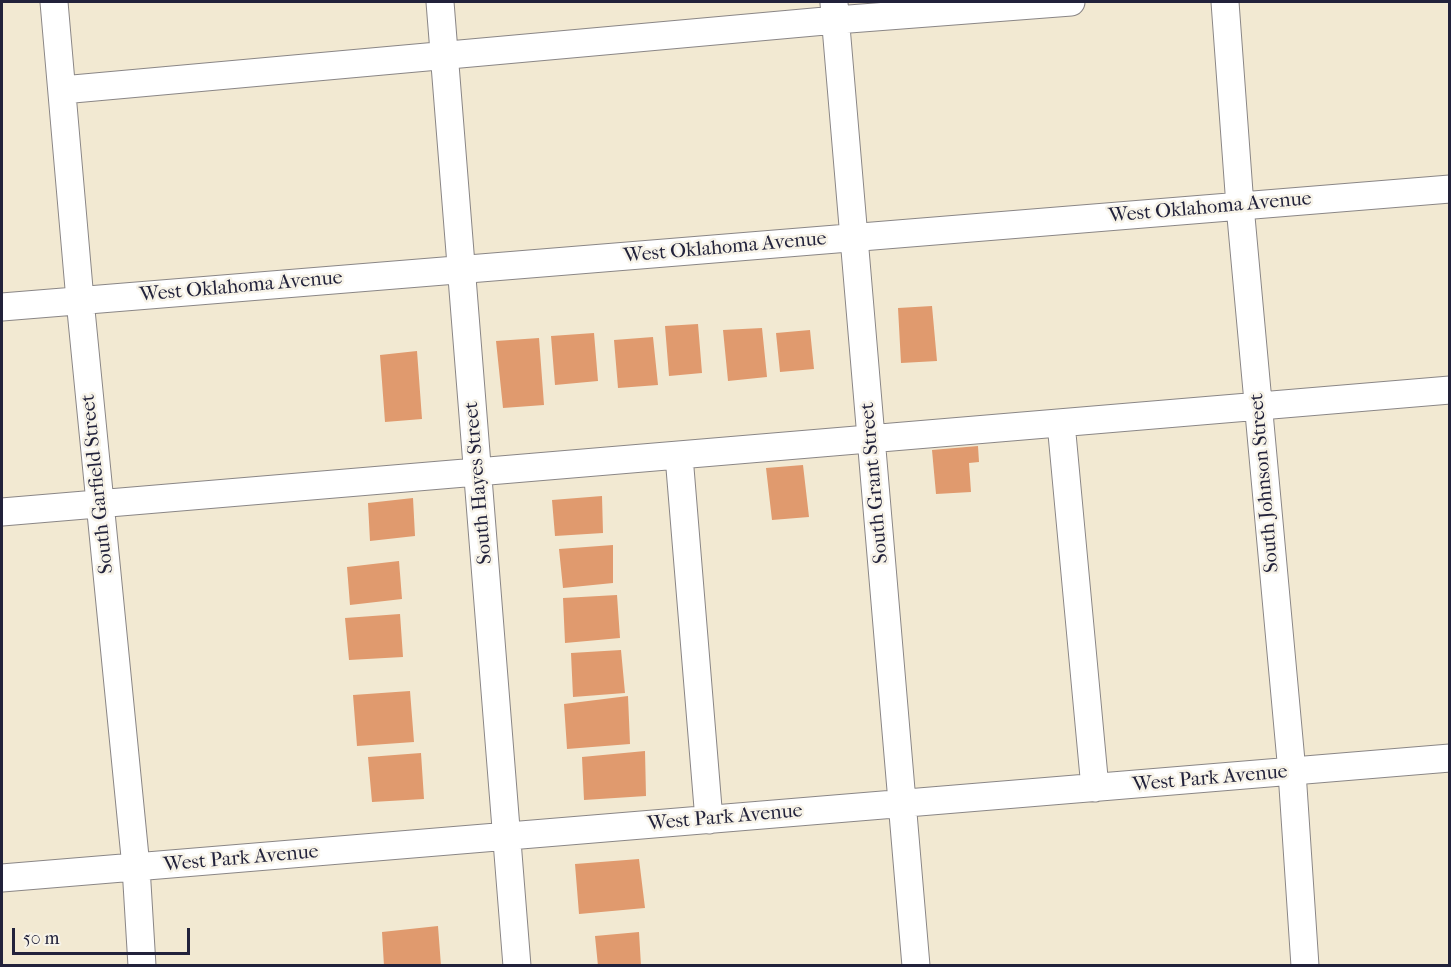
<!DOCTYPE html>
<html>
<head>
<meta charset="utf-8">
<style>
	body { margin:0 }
	#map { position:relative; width:1451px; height:967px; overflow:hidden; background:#f2e9d2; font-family:"IM FELL French Canon",serif }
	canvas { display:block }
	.frame { position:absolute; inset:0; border:3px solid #22223b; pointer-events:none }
	.scale { position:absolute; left:12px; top:928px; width:178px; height:27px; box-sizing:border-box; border:3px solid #22223b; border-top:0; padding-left:8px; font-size:18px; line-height:21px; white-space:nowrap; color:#22223b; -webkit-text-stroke:4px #f7f3e8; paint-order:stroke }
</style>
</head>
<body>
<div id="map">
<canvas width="1451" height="967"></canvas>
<div class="frame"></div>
<div class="scale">50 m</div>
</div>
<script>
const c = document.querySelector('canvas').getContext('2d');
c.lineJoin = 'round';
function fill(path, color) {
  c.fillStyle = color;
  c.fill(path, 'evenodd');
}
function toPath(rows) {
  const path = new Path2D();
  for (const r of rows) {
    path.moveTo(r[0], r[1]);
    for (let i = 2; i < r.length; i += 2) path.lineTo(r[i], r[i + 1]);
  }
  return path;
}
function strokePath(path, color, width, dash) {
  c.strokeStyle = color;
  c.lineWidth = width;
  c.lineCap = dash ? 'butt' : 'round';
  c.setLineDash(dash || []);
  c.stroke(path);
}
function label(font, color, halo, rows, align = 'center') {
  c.font = font + ' "IM FELL French Canon",serif';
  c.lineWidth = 5;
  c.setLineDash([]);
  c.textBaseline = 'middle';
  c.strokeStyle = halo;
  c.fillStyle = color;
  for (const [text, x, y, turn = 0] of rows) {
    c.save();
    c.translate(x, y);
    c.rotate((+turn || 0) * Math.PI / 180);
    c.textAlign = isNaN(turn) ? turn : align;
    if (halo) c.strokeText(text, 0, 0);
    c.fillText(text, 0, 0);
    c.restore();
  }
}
const building = toPath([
	[932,306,937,361,901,363,898,308],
	[698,324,702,373,669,376,665,326],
	[762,328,767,377,728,381,723,330],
	[810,330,814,369,780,372,776,333],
	[594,333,598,381,555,385,551,336],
	[653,337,658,385,618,388,614,340],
	[539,338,544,405,503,408,496,341],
	[417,351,422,419,385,422,380,355],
	[978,446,979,462,969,463,971,492,936,494,932,450],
	[803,465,809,517,772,520,766,468],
	[602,496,603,533,555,536,552,500],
	[413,498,415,536,370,541,368,503],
	[613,545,613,583,563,588,559,549],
	[399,561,402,599,350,605,347,567],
	[617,595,620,638,565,643,563,598],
	[400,614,403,657,349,660,345,618],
	[621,650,625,693,573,697,571,653],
	[410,691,414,742,357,746,353,695],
	[628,696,630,744,567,749,564,704],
	[645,751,646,796,584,800,582,757],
	[421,753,424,799,372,802,368,757],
	[639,859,645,908,579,914,575,864],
	[438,926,441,966,384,966,382,932],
	[639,932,641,966,598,966,595,936]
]);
const minor = toPath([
	[54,2,80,300,136,867,142,966],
	[440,2,517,966],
	[1225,2,1240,206,1292,772,1305,966],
	[834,3,916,966],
	[62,90,836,20,1071,2],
	[2,307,1450,189],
	[1061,423,1095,788],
	[679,456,709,820],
	[2,512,1450,390],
	[2,878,1450,758]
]);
const streetNames = [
	["West Oklahoma Avenue",1210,208,-5],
	["West Oklahoma Avenue",725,248,-5],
	["West Oklahoma Avenue",241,287,-5],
	["South Hayes Street",479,483,-95],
	["South Grant Street",875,483,-95],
	["South Johnson Street",1265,483,-95],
	["South Garfield Street",98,484,-96],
	["West Park Avenue",1210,779,-5],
	["West Park Avenue",725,818,-5],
	["West Park Avenue",241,859,-5]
];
fill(building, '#e09a6e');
strokePath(minor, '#8a8686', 29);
strokePath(minor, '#fff', 27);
label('20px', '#22223b', '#f7f3e8', streetNames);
</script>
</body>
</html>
